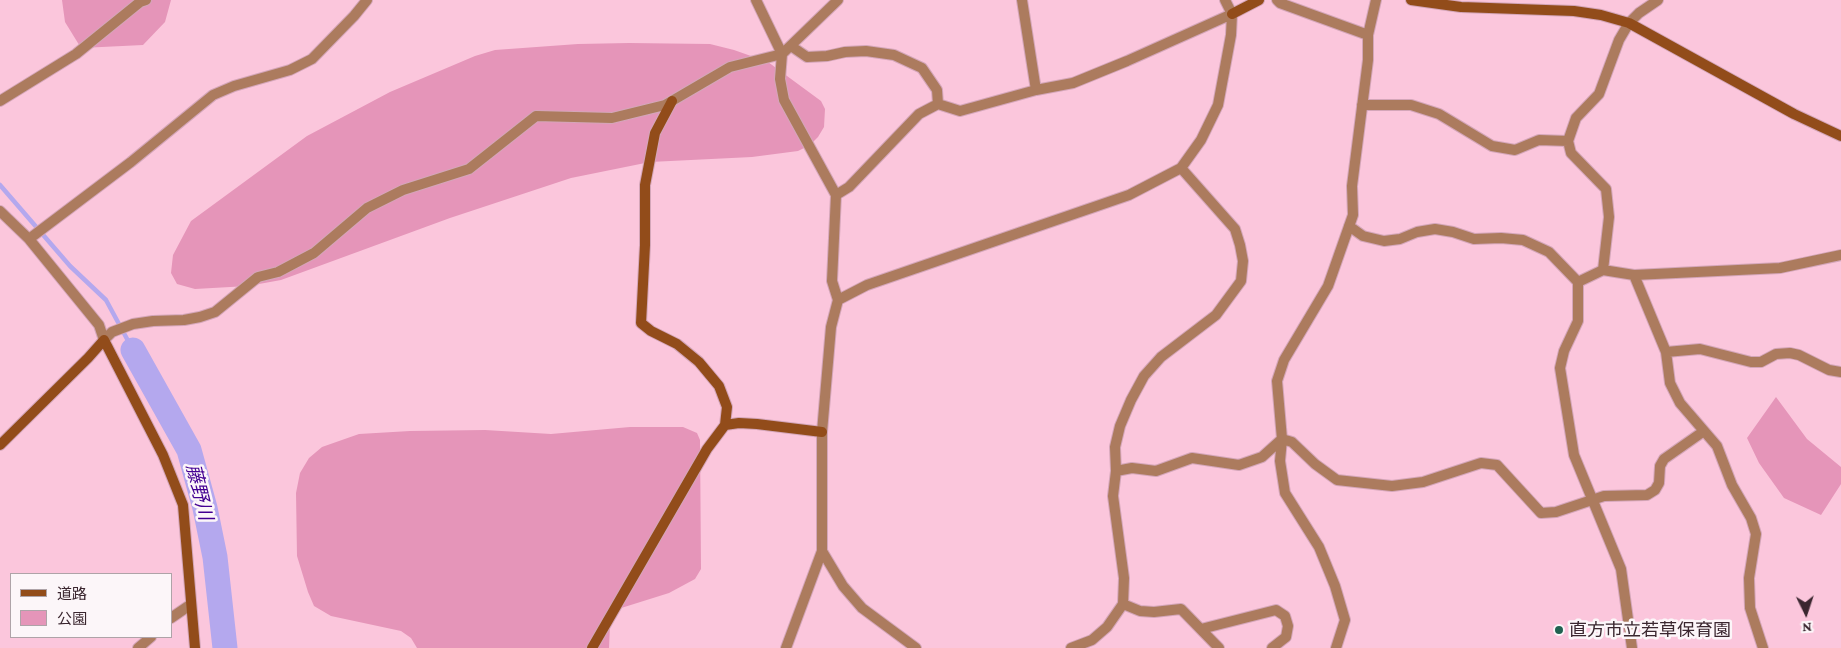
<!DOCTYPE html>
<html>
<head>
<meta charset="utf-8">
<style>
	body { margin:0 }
	#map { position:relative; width:1841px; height:648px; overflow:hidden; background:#fbc6dc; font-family:"Crimson Pro","Noto Sans JP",serif }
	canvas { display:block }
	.legend { position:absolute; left:10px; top:573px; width:162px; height:65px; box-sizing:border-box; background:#fcf6f9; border:1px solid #aea3a8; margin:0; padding:6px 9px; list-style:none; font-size:15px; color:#3a262f }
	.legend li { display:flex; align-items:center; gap:10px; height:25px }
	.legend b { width:25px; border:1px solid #aea3a8 }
	.north { position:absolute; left:1781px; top:588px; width:50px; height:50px; -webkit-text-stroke:4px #fcf6f9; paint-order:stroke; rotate:176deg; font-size:14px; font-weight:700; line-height:20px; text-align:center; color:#3a262f }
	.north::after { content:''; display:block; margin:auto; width:18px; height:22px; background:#3a262f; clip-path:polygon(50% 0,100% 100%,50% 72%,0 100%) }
</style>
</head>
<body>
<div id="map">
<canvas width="1841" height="648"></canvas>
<ul class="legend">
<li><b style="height:6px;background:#924c1a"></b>道路</li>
<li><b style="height:14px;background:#e595b9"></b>公園</li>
</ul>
<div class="north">N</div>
</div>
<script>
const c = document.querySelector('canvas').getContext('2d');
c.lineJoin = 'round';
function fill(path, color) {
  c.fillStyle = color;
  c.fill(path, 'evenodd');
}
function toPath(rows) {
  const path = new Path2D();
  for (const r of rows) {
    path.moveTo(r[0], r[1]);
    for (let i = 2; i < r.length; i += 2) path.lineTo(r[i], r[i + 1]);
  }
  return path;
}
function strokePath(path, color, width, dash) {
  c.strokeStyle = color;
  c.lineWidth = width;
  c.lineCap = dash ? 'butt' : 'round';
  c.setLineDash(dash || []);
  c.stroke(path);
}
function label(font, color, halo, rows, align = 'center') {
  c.font = font + ' "Crimson Pro","Noto Sans JP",serif';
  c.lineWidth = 5;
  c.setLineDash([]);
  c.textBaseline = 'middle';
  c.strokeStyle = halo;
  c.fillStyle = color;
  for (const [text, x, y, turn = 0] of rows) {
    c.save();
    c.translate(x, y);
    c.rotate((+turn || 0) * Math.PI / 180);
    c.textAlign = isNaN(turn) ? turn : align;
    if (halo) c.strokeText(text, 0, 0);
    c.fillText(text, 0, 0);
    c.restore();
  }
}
const green = toPath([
	[62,0,171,0,165,22,143,45,81,48,65,22],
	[629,43,710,44,734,50,768,62,821,101,825,109,824,127,818,137,810,145,798,151,752,157,650,162,571,178,450,218,281,280,248,286,195,289,177,284,171,273,173,255,191,221,307,136,390,92,475,56,495,50,578,44],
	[1776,397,1807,439,1841,467,1841,484,1821,515,1784,498,1759,463,1747,438],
	[630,427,683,427,697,433,700,440,701,569,695,579,669,593,618,609,610,624,609,648,417,648,411,638,401,631,331,616,314,606,308,592,297,556,296,493,300,473,309,458,322,447,359,434,410,431,485,430,551,434]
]);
const stream = toPath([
	[0,185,70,266,106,300,133,350]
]);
const river = toPath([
	[133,350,189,450,205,508,215,557,225,648]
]);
const street = toPath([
	[756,0,782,54,780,79,784,100,836,195,832,281,838,300,831,327,822,432,822,551,786,648],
	[1022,0,1036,90],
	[1277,0,1280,3,1368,35],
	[791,46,807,57,827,56,845,52,866,51,894,55,922,68,937,90,938,104],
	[0,101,76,54,140,2,146,0],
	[1362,105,1411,105,1439,114,1492,146,1515,150,1539,140,1568,141],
	[836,195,849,187,919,114,938,104,960,111,1036,90,1073,83,1127,61,1232,14],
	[0,211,29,239,99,325,104,340,112,332,133,324,153,321,184,320,200,317,215,312,258,277,278,272,314,253,367,208,403,190,469,169,536,116,612,118,665,105,730,67,782,54,838,0],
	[1349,226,1363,236,1384,241,1400,239,1417,232,1435,229,1453,232,1474,239,1501,238,1523,240,1549,252,1578,282],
	[29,239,131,162,213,95,234,86,290,70,312,59,354,16,367,0],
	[1603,270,1609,217,1606,189,1571,153,1568,141,1576,118,1599,94,1619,40,1629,23,1639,13,1658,0],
	[1634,275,1666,352,1670,383,1680,403,1717,446,1732,485,1751,518,1756,534,1749,578,1750,608,1763,648],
	[838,300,867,285,1129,195,1181,168,1201,140,1218,105,1231,35,1232,14,1225,0],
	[1666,352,1700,349,1751,362,1761,362,1776,354,1790,353,1799,355,1829,370,1841,372],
	[1282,439,1292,442,1315,464,1337,480,1392,486,1423,482,1481,463,1497,465,1541,513,1556,512,1604,496,1647,495,1655,490,1659,483,1660,466,1664,459,1704,431],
	[1116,471,1132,468,1156,471,1192,458,1239,465,1262,457,1282,439],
	[822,551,843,586,862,608,916,648],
	[1123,604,1140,611,1154,612,1181,609,1219,648],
	[171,618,190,605],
	[1201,629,1276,610,1285,616,1288,626,1286,637,1272,648],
	[138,648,151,637],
	[1071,648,1092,640,1107,627,1123,604,1124,578,1113,496,1116,471,1115,447,1120,426,1131,400,1144,376,1161,357,1216,315,1241,281,1243,261,1240,245,1235,229,1181,168],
	[1336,648,1345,620,1335,586,1319,547,1285,493,1280,461,1282,439,1277,381,1284,360,1328,286,1353,215,1352,186,1368,60,1368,35,1376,0],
	[1632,648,1621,569,1574,455,1560,368,1564,351,1578,321,1578,282,1603,270,1634,275,1780,268,1841,255]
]);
const secondary = toPath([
	[1411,0,1461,7,1574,11,1601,15,1629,23,1794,114,1841,136],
	[1232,14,1259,0],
	[672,101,655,133,645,185,645,245,641,323,651,331,677,344,699,362,719,386,727,407,725,425],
	[0,445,88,358,104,340,163,455,183,505,195,648],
	[592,648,707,449,725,425,739,423,757,424,822,432]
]);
const markers = [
	[1559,630,5,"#216251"]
];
const poiNames = [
	["直方市立若草保育園",1569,630]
];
const waterNames = [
	["藤野川",199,492,76]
];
fill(green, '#e595b9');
strokePath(stream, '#b4a8ee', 4.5);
strokePath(river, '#b4a8ee', 25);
strokePath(street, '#d4a6b9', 12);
strokePath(secondary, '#d4a6b9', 12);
strokePath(street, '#ac7b5e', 10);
strokePath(secondary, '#924c1a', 10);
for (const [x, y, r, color] of markers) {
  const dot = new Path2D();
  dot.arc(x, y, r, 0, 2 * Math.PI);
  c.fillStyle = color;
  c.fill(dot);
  strokePath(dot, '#fcf6f9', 2);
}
label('18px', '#3a262f', '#fcf6f9', poiNames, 'left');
label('italic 19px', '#430092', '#fcf6f9', waterNames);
</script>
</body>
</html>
